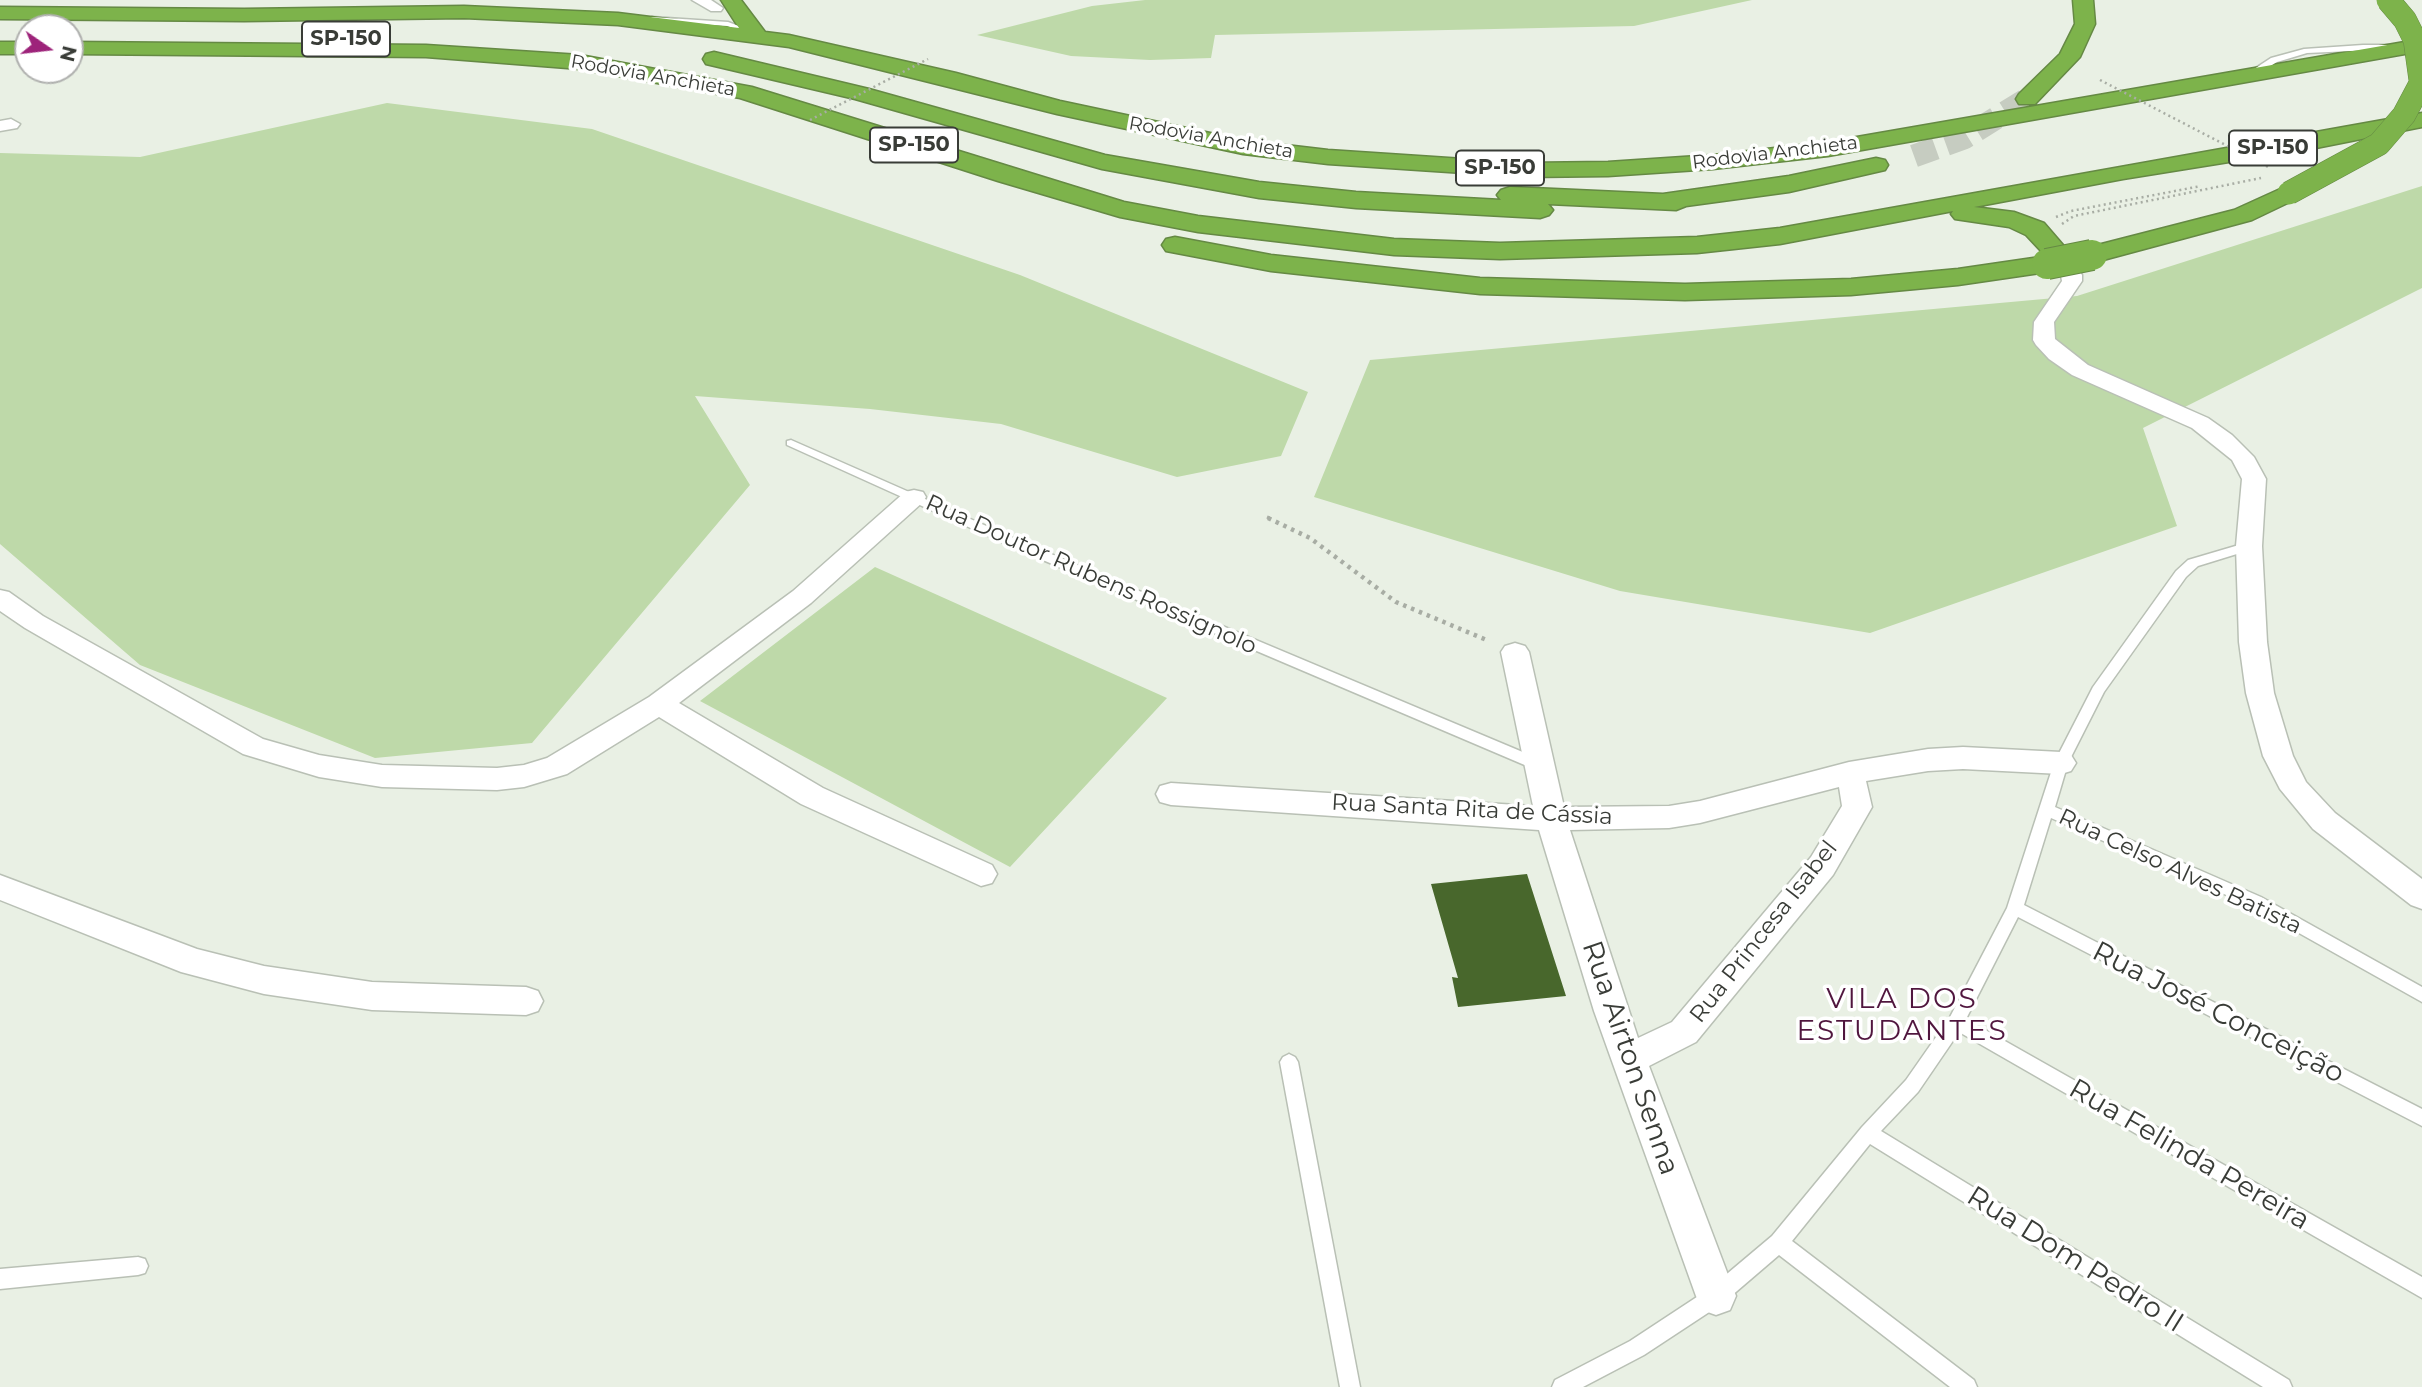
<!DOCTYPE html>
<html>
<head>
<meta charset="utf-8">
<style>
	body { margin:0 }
	#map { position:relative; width:2422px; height:1387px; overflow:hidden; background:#e9f0e4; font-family:Montserrat,sans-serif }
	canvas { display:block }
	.north { position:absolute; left:14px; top:14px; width:70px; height:70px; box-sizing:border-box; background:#fff; border:2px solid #b0b1af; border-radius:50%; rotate:104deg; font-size:19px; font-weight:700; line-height:28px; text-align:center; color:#393c37 }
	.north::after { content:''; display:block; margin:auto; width:24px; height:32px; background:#9d237a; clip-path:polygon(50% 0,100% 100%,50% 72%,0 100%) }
</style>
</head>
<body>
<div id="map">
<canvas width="2422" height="1387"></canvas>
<div class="north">N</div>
</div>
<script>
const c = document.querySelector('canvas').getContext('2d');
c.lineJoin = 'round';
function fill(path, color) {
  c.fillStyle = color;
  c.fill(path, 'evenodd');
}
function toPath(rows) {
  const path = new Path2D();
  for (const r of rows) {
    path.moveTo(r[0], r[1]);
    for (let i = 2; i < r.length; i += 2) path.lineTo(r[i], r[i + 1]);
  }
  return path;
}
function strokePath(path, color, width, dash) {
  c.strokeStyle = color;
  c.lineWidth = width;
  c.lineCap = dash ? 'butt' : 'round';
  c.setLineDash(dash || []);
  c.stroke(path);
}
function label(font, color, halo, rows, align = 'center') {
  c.font = font + ' Montserrat,sans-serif';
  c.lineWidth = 7;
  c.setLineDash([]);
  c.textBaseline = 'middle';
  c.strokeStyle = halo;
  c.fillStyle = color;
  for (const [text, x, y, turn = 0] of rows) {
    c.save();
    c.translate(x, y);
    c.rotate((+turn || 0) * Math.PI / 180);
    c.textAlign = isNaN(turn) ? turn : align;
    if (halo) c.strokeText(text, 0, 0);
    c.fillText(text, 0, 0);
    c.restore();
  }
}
const green = toPath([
	[1145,0,1752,0,1634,26,1215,35,1211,58,1150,60,1071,56,977,35,1092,6],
	[387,103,592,129,1020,275,1308,392,1281,456,1177,477,1001,424,870,409,695,396,750,485,532,743,375,758,140,665,0,544,0,153,140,157],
	[2422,186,2422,288,2143,428,2177,526,1870,633,1620,591,1314,497,1370,360,2077,296],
	[875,567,1167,698,1010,867,700,701]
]);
const building = toPath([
	[1527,874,1566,996,1458,1007,1452,977,1458,978,1431,884]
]);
const motorwayTunnel = toPath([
	[1914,156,1964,138,2027,99]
]);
const pathFar2 = toPath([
	[2056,217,2071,211,2201,186],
	[2062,224,2074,216,2261,178]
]);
const pathFar1 = toPath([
	[1267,517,1272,519]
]);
const path = toPath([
	[1268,518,1310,538,1396,602,1489,641]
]);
const service = toPath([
	[652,17,728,22,760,34,756,36,727,26,649,21,648,19,652,17],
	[2363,45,2394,45,2398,47,2394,49,2307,53,2277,62,2252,77,2245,75,2271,58,2304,49,2363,45],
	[791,440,1025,543,1544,761,1546,765,1544,769,1534,769,1017,549,787,445,787,441,791,440],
	[2249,542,2255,546,2253,549,2198,566,2186,577,2104,692,2068,763,2055,807,2261,897,2422,987,2422,1002,2249,905,2051,818,2024,905,2422,1109,2422,1126,2018,917,1966,1019,2422,1277,2422,1298,1959,1032,1918,1092,1881,1131,2289,1380,2292,1387,2263,1387,1870,1144,1792,1241,1974,1380,1977,1387,1950,1387,1779,1255,1723,1303,1644,1355,1583,1387,1552,1387,1555,1380,1630,1341,1709,1289,1772,1236,1862,1127,1906,1080,1950,1017,2007,908,2054,763,2093,687,2176,571,2188,560,2249,542],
	[1289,1054,1295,1057,1298,1062,1360,1387,1340,1387,1280,1062,1283,1057,1289,1054],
	[138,1257,145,1259,148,1266,145,1273,138,1275,0,1289,0,1269,138,1257]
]);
const minor = toPath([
	[692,0,711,0,723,8,721,11,711,11,692,0],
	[11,119,20,124,17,128,0,131,0,121,11,119],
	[2050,239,2057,241,2082,275,2082,281,2054,322,2055,339,2088,365,2208,418,2232,435,2254,457,2266,479,2262,546,2267,642,2274,693,2293,756,2306,782,2335,813,2422,879,2422,909,2411,905,2313,829,2280,789,2263,756,2246,693,2239,642,2236,546,2242,479,2232,460,2192,428,2072,375,2049,359,2036,345,2033,340,2034,322,2062,281,2060,270,2040,245,2050,239],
	[914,490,923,492,926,497,923,502,811,603,679,703,823,788,992,865,997,874,992,883,981,886,801,804,659,717,567,774,524,787,497,790,382,787,319,777,243,754,25,628,0,611,0,590,9,592,43,616,263,739,319,755,382,765,497,768,524,765,547,758,649,697,793,591,905,492,914,490],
	[1515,643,1525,646,1529,652,1564,807,1669,806,1700,801,1849,762,1928,749,1963,747,2061,752,2071,755,2076,763,2071,771,2061,774,1963,769,1928,771,1866,781,1872,807,1833,875,1696,1042,1649,1066,1736,1296,1730,1310,1716,1315,1702,1310,1696,1296,1594,1011,1539,830,1171,805,1160,802,1156,794,1160,786,1171,783,1533,806,1501,652,1505,646,1515,643],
	[1839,787,1842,806,1811,857,1672,1022,1638,1038,1570,830,1669,828,1700,823,1839,787],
	[0,875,197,949,264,966,372,982,526,987,538,991,543,1001,538,1011,526,1015,372,1010,264,994,181,972,0,900,0,875]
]);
const motorway = toPath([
	[721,0,741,0,765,32,789,35,956,73,1060,101,1243,140,1328,150,1524,163,1608,162,1713,155,1828,142,2422,39,2422,51,1828,156,1713,169,1608,176,1524,177,1328,164,1243,154,1057,114,789,47,618,25,464,18,244,21,0,19,0,7,244,9,464,6,618,13,739,28,721,0],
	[2073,0,2093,0,2095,24,2080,57,2035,104,2019,104,2016,99,2019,94,2060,54,2075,24,2073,0],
	[0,42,28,42,28,54,0,54,0,42],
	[70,42,426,45,580,55,752,87,1124,202,1198,216,1394,239,1500,243,1697,237,1780,228,2422,113,2422,127,2316,148,2123,179,1974,207,2014,212,2044,223,2063,245,2059,251,2050,253,2041,251,2026,235,2009,227,1955,219,1951,214,1953,211,1780,244,1697,253,1500,259,1394,255,1198,232,1120,217,998,181,740,98,580,69,426,57,70,54,70,42],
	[714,52,869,89,1105,155,1259,182,1356,192,1501,200,1497,195,1501,190,1510,187,1663,194,1789,176,1876,158,1885,160,1888,165,1885,170,1789,192,1686,206,1676,210,1548,204,1553,210,1549,215,1540,218,1356,208,1259,198,1102,169,855,99,706,64,703,59,706,54,714,52],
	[2289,185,2298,188,2302,193,2298,198,2252,220,2092,263,2082,261,2079,255,2082,249,2234,210,2289,185],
	[1175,237,1271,255,1480,278,1685,284,1851,279,1958,269,2047,256,2057,258,2061,264,2057,270,2047,272,1958,285,1851,295,1685,300,1480,294,1271,271,1166,251,1162,245,1166,239,1175,237]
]);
const pathBridge = toPath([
	[2100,80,2270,168],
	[810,120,928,59]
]);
const motorwayBridgeFar1 = toPath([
	[2289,193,2379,144,2404,115,2421,83,2415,40,2405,20,2388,0]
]);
const motorwayBridge = toPath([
	[2047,264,2092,255]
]);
const farStreetnames = [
	["Rodovia Anchieta",653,76,10],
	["Rodovia Anchieta",1211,138,10],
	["Rodovia Anchieta",1775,153,-7]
];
const shields = [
	[346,39,88],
	[914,145,88],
	[2273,148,88],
	[1500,168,88]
];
const shieldNames = [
	["SP-150",346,39],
	["SP-150",914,145],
	["SP-150",2273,148],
	["SP-150",1500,168]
];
const streetNames = [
	["Rua Doutor Rubens Rossignolo",1091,575,24],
	["Rua Santa Rita de Cássia",1472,810,3],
	["Rua Celso Alves Batista",2180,872,25],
	["Rua Princesa Isabel",1764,932,-52]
];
const nearNeighbourhoodnames = [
	["VILA DOS",1902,1000],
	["ESTUDANTES",1902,1032]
];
const nearStreetnames = [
	["Rua José Conceição",2218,1013,27],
	["Rua Airton Senna",1630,1058,71],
	["Rua Felinda Pereira",2189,1155,30],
	["Rua Dom Pedro II",2075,1260,32]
];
fill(green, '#bed9a9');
fill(building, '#48672c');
strokePath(motorwayTunnel, '#c6ccc1', 23, [23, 11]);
strokePath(service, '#b9c0b5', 3);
strokePath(minor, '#b9c0b5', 3);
strokePath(motorway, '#658944', 3);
strokePath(pathFar2, '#a8ada4', 2.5, [2, 3.5]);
strokePath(pathFar1, '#a8ada4', 3.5, [2.5, 4.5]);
strokePath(path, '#a8ada4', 4.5, [3.5, 5]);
fill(service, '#fff');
fill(minor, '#fff');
fill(motorway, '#7db34b');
strokePath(motorwayBridgeFar1, '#658944', 24, []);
strokePath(motorwayBridge, '#658944', 32, []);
strokePath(pathBridge, '#a8ada4', 2.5, [2, 3.5]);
strokePath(motorwayBridgeFar1, '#7db34b', 23);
strokePath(motorwayBridge, '#7db34b', 30);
label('19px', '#393c37', '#fff', farStreetnames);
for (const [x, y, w] of shields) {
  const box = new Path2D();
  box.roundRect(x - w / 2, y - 17.5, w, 35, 5);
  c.fillStyle = '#fff';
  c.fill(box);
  strokePath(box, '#393c37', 2);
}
label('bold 21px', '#393c37', null, shieldNames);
label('23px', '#393c37', '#fff', streetNames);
c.letterSpacing = '2px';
label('28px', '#50163e', '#fff', nearNeighbourhoodnames);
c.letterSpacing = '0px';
label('28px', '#393c37', '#fff', nearStreetnames);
</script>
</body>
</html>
